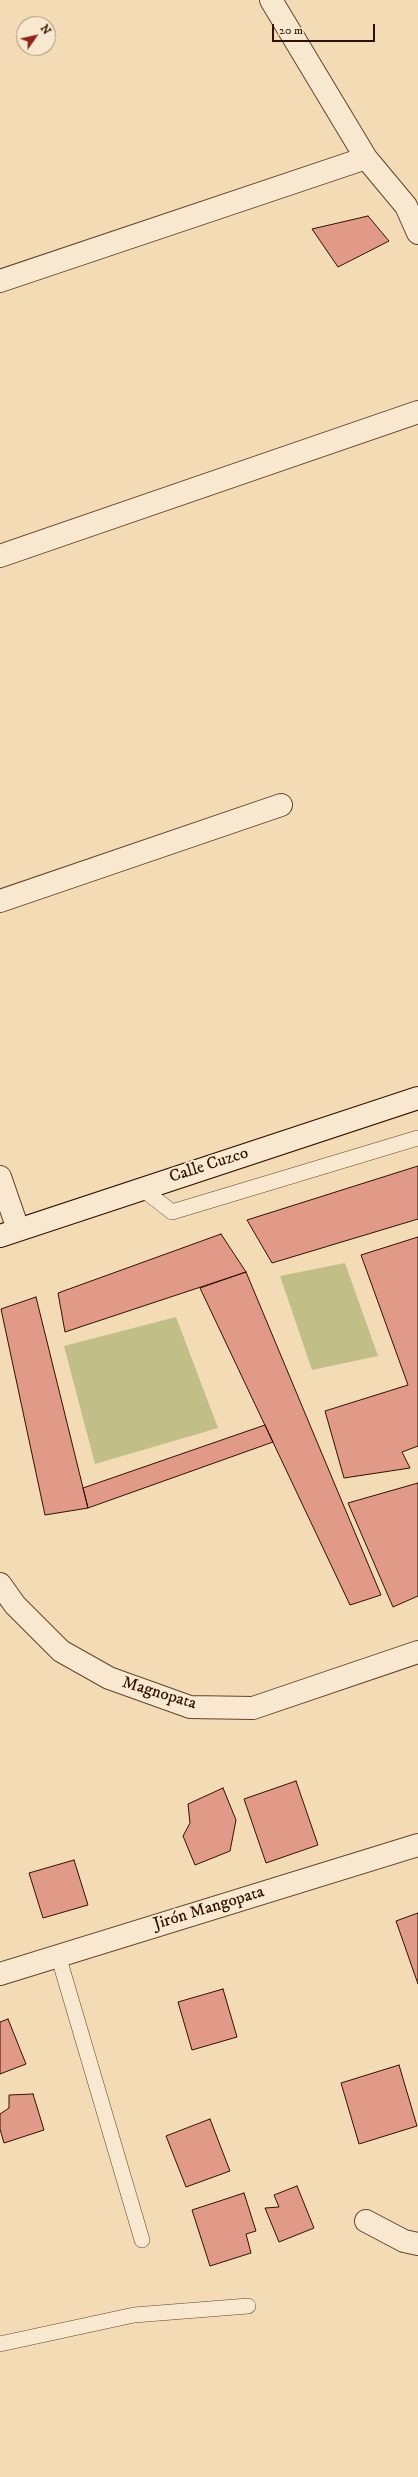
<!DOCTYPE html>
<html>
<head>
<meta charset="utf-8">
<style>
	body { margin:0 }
	#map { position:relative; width:418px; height:2477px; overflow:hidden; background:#f3dbb5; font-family:"IM FELL DW Pica",serif }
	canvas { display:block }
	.north { position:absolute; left:16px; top:16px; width:40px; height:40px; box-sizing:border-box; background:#f7e8cf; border:1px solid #a8927d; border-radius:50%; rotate:56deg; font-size:11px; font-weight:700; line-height:16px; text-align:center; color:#311101 }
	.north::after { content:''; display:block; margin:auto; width:14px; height:18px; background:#8f2418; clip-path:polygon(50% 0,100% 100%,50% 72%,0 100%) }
	.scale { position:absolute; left:272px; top:24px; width:103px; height:18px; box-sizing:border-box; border:2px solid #311101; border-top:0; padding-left:5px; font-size:12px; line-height:14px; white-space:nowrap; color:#311101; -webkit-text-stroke:3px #f7e8cf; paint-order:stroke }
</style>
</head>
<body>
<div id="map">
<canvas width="418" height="2477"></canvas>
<div class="north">N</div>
<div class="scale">20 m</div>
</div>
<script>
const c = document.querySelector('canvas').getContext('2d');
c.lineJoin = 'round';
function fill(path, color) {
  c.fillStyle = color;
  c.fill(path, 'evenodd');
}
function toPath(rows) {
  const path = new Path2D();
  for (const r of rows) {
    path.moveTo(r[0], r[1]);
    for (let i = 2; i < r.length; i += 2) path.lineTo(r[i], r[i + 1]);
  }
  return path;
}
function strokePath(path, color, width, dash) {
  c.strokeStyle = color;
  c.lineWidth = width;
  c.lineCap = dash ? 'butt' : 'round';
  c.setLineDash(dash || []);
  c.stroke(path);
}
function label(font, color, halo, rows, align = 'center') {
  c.font = font + ' "IM FELL DW Pica",serif';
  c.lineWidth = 4;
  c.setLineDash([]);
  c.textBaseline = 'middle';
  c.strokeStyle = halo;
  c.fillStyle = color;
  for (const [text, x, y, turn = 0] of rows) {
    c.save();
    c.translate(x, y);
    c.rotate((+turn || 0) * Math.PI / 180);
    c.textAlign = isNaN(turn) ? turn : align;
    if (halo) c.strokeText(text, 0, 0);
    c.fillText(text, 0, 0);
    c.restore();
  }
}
const green = toPath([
	[345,1263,378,1356,312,1370,280,1276],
	[176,1317,218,1428,95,1464,64,1346]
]);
const building = toPath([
	[368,216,389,241,338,267,312,229,368,216],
	[418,1166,418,1219,272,1263,247,1220,418,1166],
	[221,1234,246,1272,65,1332,58,1293,221,1234],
	[418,1237,418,1446,402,1452,410,1468,344,1478,325,1411,408,1385,361,1255,418,1237],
	[246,1272,381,1595,350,1605,200,1288,246,1272],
	[36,1297,88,1508,45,1515,1,1309,36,1297],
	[265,1425,273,1442,88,1508,83,1488,265,1425],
	[418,1483,418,1596,393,1607,348,1503,418,1483],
	[296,1781,318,1845,266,1863,244,1799,296,1781],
	[223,1788,236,1820,230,1851,195,1865,183,1836,190,1823,188,1804,223,1788],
	[74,1860,88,1905,43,1918,29,1873,74,1860],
	[418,1913,418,1984,396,1921,418,1913],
	[223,1989,237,2037,192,2050,178,2002,223,1989],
	[8,2019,26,2064,0,2074,0,2022,8,2019],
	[399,2065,417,2126,359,2144,341,2083,399,2065],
	[33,2094,44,2130,4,2143,0,2129,0,2114,9,2108,9,2095,33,2094],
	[210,2119,230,2171,186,2187,166,2136,210,2119],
	[297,2186,314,2228,279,2242,265,2208,279,2207,274,2195,297,2186],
	[244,2193,256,2231,246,2234,251,2253,210,2266,192,2210,244,2193]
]);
const lane = toPath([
	[141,1188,172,1212,418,1138],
	[58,1955,142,2240],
	[0,2344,134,2315,248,2306]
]);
const street = toPath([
	[271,0,366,158,406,206,418,233],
	[0,281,366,158],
	[0,556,418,412],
	[0,901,281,805],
	[0,1177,18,1229],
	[0,1584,15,1605,61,1651,109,1678,190,1707,253,1708,418,1652],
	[0,1974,418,1845],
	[366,2221,404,2241,418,2244]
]);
const secondary = toPath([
	[0,1236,418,1098]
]);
const streetNames = [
	["Calle Cuzco",209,1166,-18],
	["Magnopata",159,1694,17],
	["Jirón Mangopata",209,1909,-17]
];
fill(green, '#c2be88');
fill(building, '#e09a87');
strokePath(building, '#311101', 1);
strokePath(lane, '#62442e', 16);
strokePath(street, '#62442e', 24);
strokePath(secondary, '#311101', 24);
strokePath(lane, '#f7e8cf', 15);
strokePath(street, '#f7e8cf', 22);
strokePath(secondary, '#f7e8cf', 22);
label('17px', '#311101', '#f7e8cf', streetNames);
</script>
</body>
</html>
